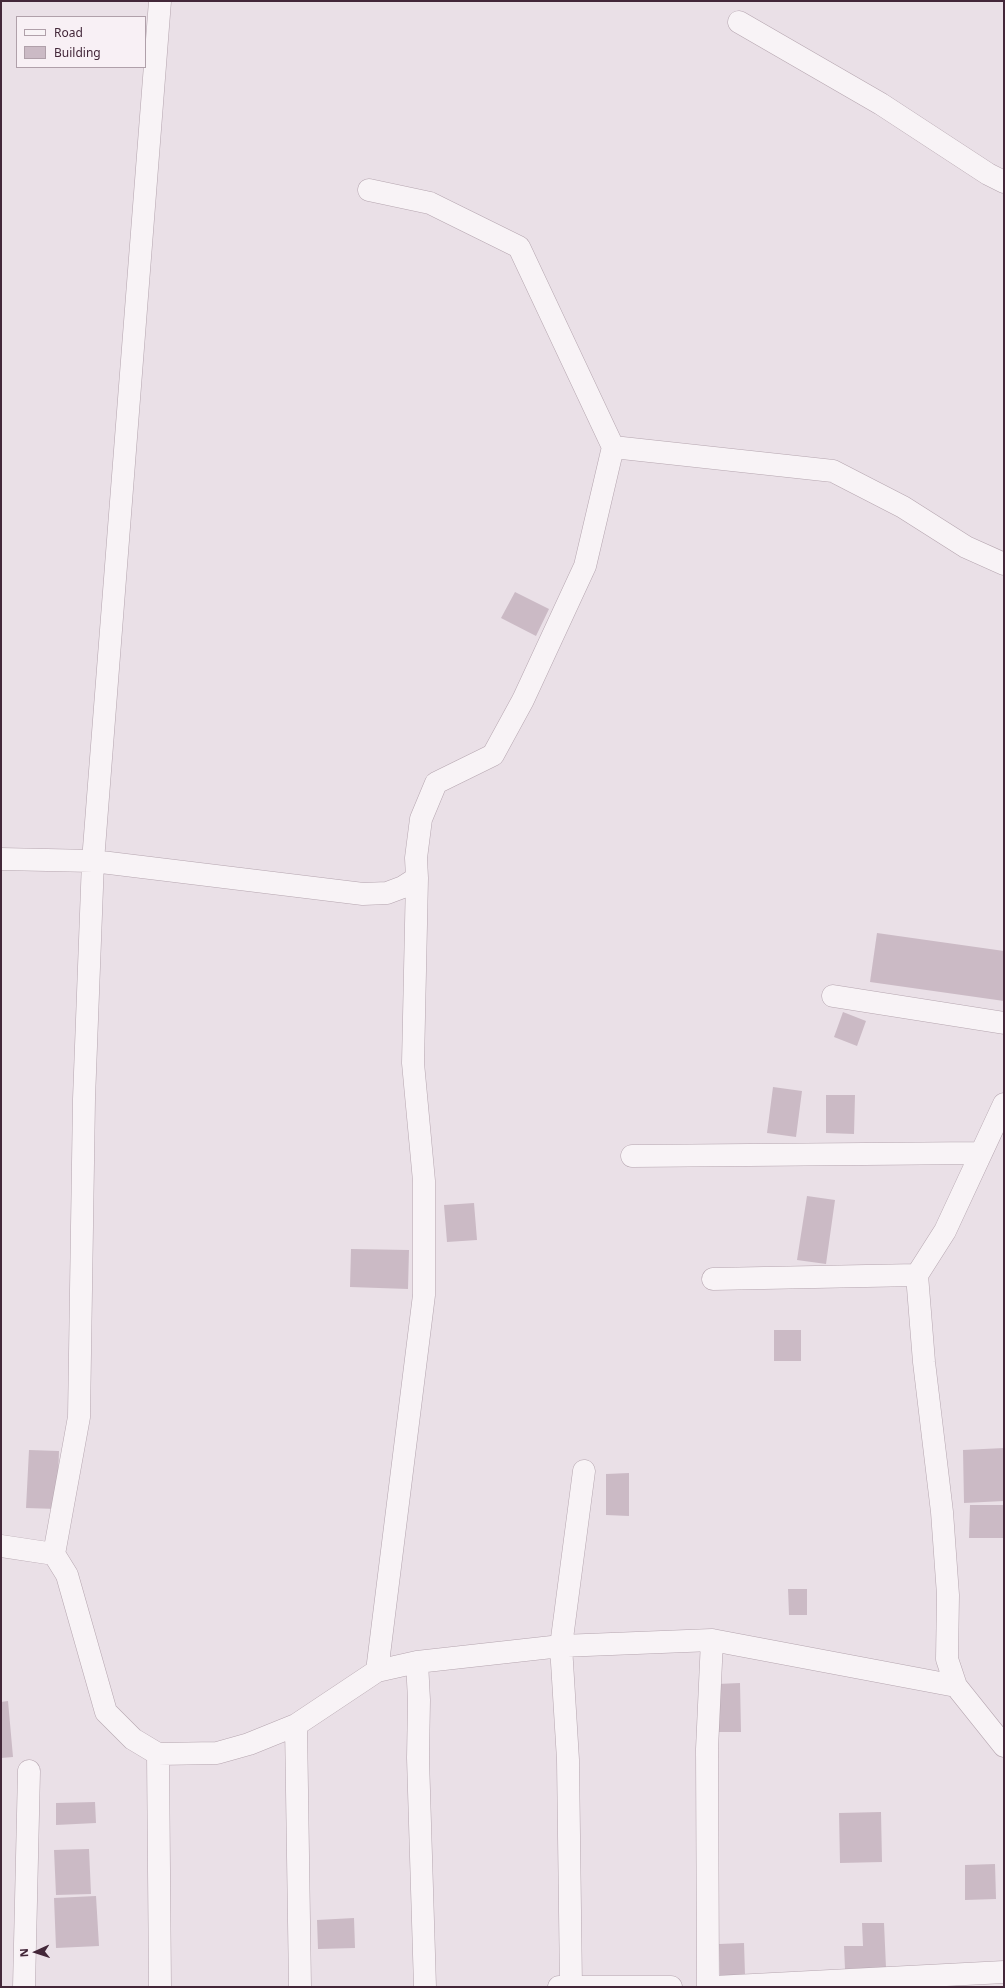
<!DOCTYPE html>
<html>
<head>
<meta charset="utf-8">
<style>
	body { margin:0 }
	#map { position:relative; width:1005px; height:1988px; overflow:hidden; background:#eae0e7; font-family:"Noto Sans",sans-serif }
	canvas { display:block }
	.frame { position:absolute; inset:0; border:2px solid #432739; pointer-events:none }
	.legend { position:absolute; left:16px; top:16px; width:130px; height:52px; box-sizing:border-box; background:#f8f0f5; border:1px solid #b0a0aa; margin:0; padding:5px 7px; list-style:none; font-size:12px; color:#432739 }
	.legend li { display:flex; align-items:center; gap:8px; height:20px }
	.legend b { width:20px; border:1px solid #b0a0aa }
	.north { position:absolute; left:16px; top:1932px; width:40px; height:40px; -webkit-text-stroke:3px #f8f0f5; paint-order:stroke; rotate:267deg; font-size:11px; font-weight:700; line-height:16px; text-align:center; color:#432739 }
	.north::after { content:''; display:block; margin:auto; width:14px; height:18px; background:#432739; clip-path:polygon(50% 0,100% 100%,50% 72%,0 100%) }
</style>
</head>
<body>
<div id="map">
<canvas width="1005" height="1988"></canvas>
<div class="frame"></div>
<ul class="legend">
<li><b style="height:5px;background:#f8f3f6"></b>Road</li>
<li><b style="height:11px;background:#cbbac5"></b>Building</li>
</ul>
<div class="north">N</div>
</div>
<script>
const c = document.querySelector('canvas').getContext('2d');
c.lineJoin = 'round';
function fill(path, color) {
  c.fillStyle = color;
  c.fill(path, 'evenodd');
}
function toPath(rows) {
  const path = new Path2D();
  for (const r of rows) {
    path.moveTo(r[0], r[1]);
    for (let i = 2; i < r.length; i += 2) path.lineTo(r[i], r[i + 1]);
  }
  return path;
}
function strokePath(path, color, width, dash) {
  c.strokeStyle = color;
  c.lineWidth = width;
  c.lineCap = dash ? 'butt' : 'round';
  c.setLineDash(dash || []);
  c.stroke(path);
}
const building = toPath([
	[515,592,549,609,536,636,501,618],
	[877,933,1004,951,1004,1001,870,982],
	[843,1012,866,1021,857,1046,834,1037],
	[773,1087,802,1091,796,1137,767,1133],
	[826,1095,855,1095,854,1134,826,1133],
	[807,1196,835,1200,826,1264,797,1260],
	[474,1203,477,1240,447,1242,444,1205],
	[351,1249,409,1250,408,1289,350,1287],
	[774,1330,801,1330,801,1361,774,1361],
	[1004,1448,1004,1501,964,1503,963,1450],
	[29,1450,59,1451,57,1509,26,1508],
	[629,1473,629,1516,606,1515,606,1474],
	[970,1505,1004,1505,1004,1538,969,1538],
	[788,1589,807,1589,807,1615,789,1615],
	[740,1683,741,1732,718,1732,717,1684],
	[8,1701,13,1757,1,1758,1,1702],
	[95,1802,96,1823,56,1825,56,1803],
	[881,1812,882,1862,840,1863,839,1813],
	[89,1849,91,1894,56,1895,54,1850],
	[995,1864,996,1899,965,1900,965,1865],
	[96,1896,99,1946,56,1948,54,1898],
	[354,1918,355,1948,318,1949,317,1920],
	[862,1923,884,1923,886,1968,845,1969,844,1946,863,1946],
	[744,1943,745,1975,720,1976,719,1944]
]);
const street = toPath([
	[739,22,881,104,988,174,1004,182],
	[369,190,430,203,519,247,613,447],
	[1,859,93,861,363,894,387,893,403,887,417,878,416,858,421,819,436,783,493,755,523,700,585,566,613,447,833,471,903,507,966,547,1004,564],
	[833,996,1004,1023],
	[1004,1104,945,1231,917,1275,924,1362,942,1512,948,1595,947,1659,956,1686,1004,1746],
	[632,1156,980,1153],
	[713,1279,917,1275],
	[1,1546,54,1554,67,1575,106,1712,133,1739,158,1754,217,1753,249,1744,296,1725,377,1671,417,1662,561,1646,712,1640,956,1686],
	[54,1554,79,1417,84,1099,93,861,160,1],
	[417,1662,419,1700,418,1758,425,1987],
	[377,1671,424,1295,424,1181,413,1063,417,878],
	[296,1725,300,1987],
	[158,1754,160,1987],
	[571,1986,568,1760,561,1646,584,1471],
	[24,1987,29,1771],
	[559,1987,671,1987],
	[708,1987,707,1749,712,1640],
	[715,1987,1004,1972]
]);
fill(building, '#cbbac5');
strokePath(street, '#b5a5af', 23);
strokePath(street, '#f8f3f6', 22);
</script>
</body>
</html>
